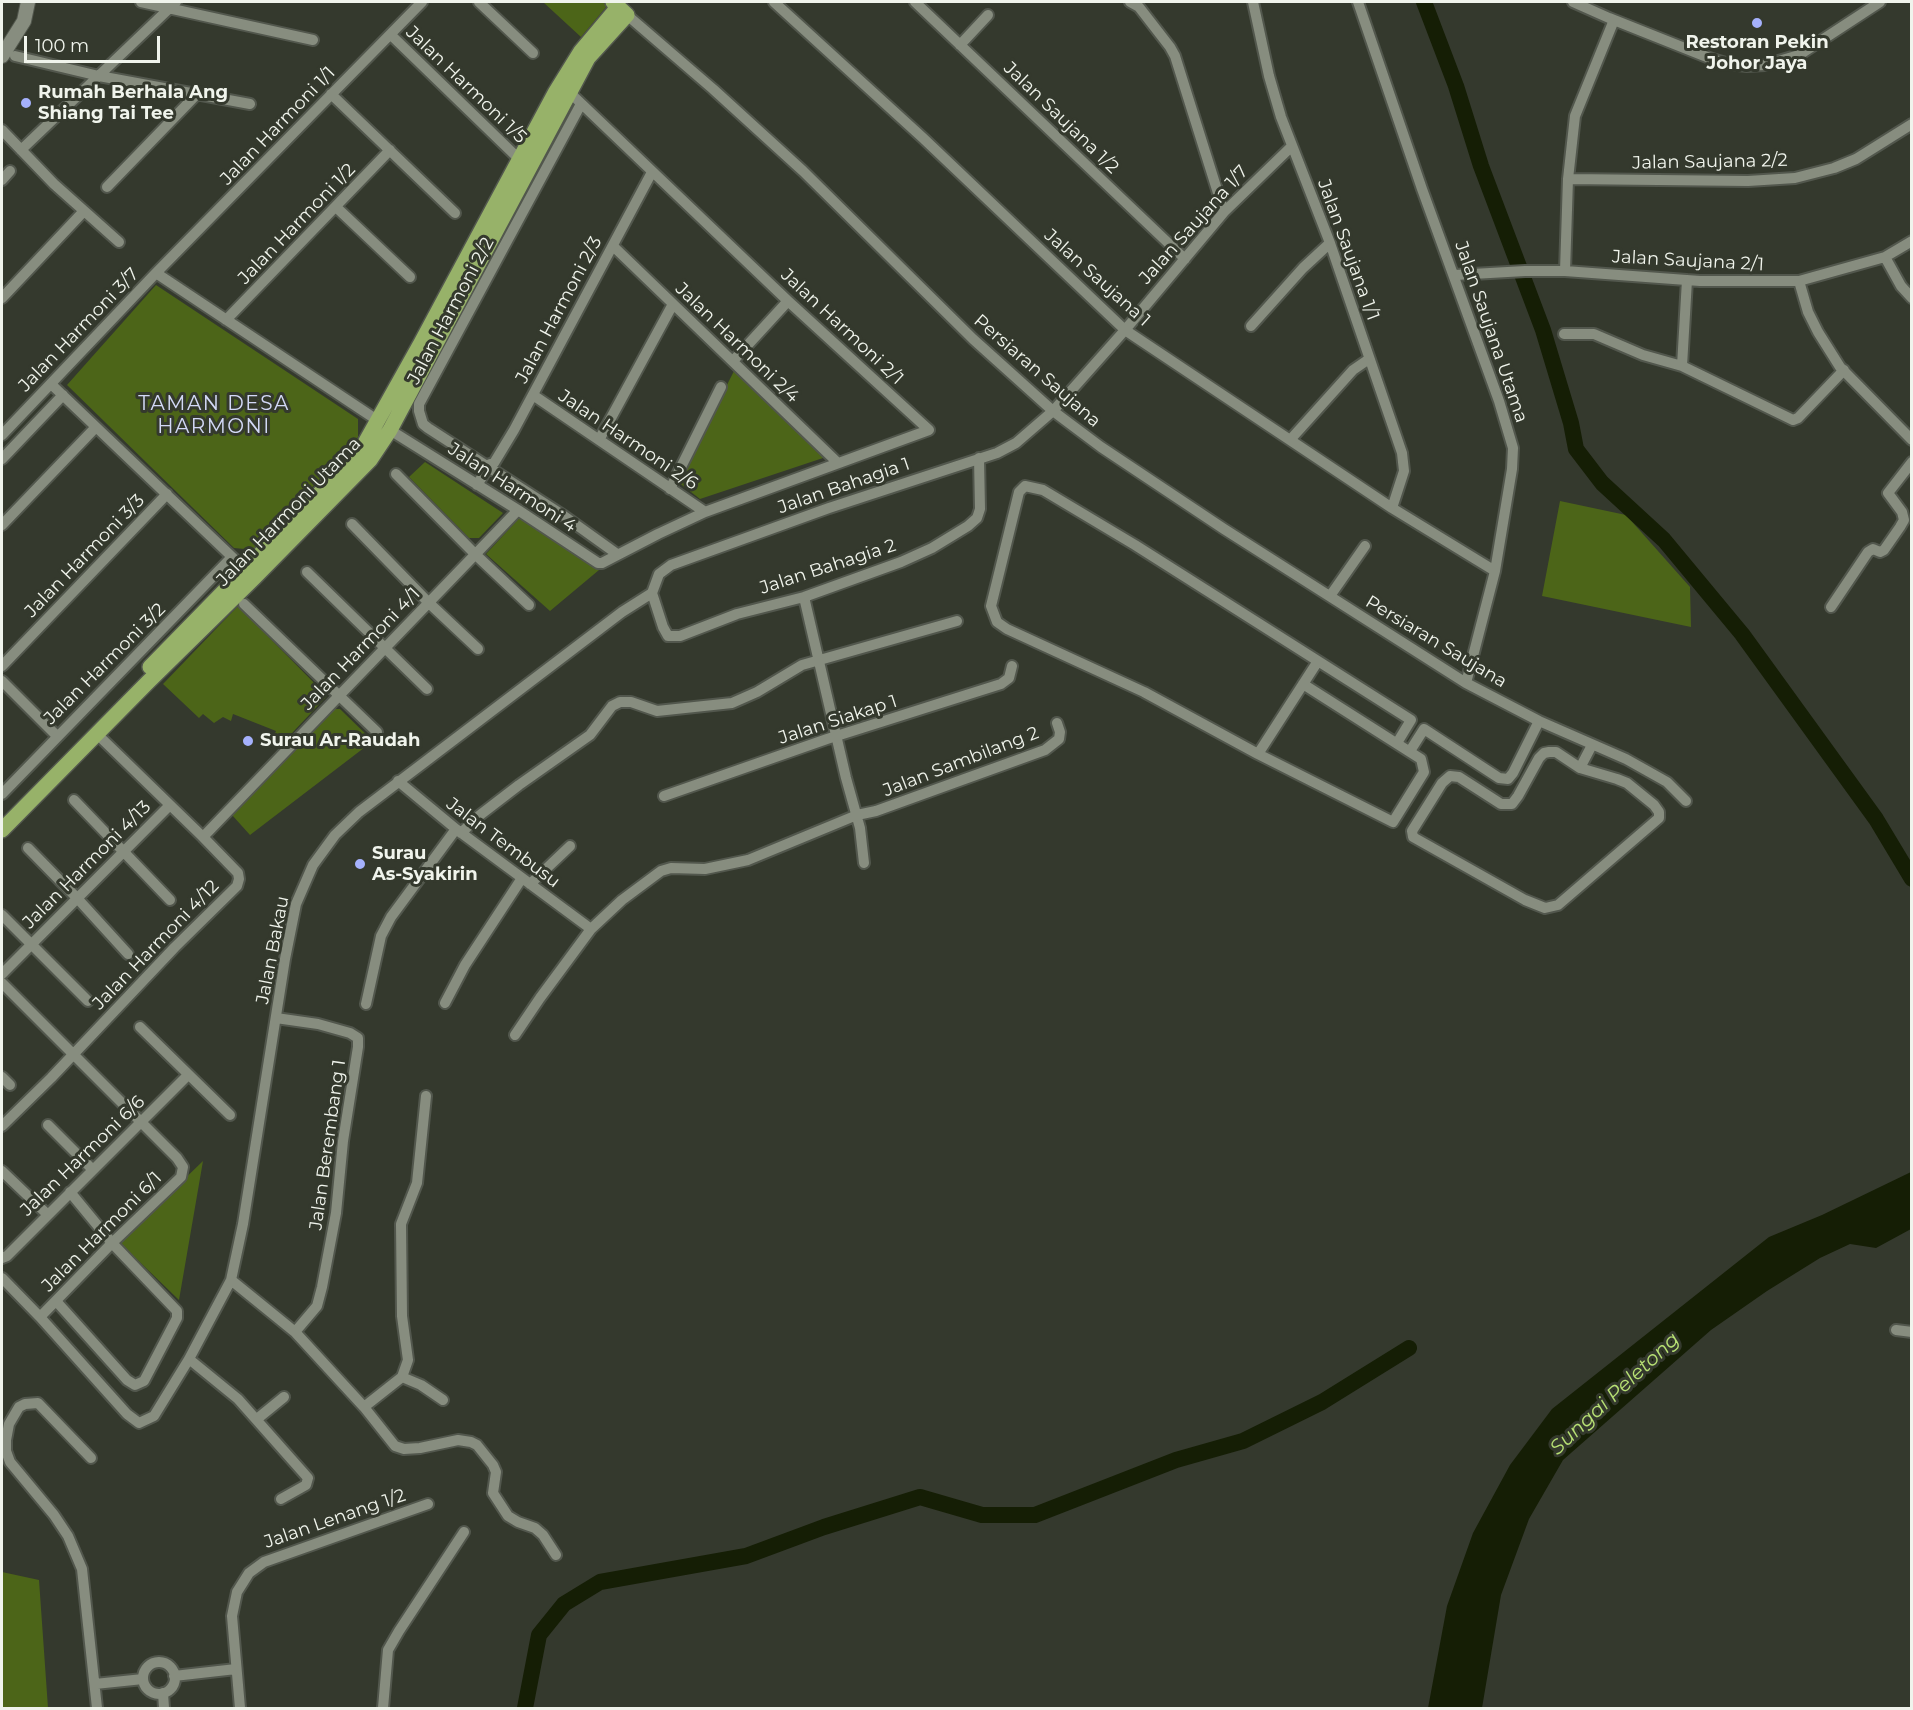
<!DOCTYPE html>
<html>
<head>
<meta charset="utf-8">
<style>
	body { margin:0 }
	#map { position:relative; width:1913px; height:1710px; overflow:hidden; background:#34392d; font-family:Montserrat,sans-serif }
	canvas { display:block }
	.frame { position:absolute; inset:0; border:3px solid #f0f4ec; pointer-events:none }
	.scale { position:absolute; left:24px; top:36px; width:136px; height:27px; box-sizing:border-box; border:3px solid #f0f4ec; border-top:0; padding-left:8px; font-size:18px; line-height:21px; white-space:nowrap; color:#f0f4ec; -webkit-text-stroke:4px #34392d; paint-order:stroke }
</style>
</head>
<body>
<div id="map">
<canvas width="1913" height="1710"></canvas>
<div class="frame"></div>
<div class="scale">100 m</div>
</div>
<script>
const c = document.querySelector('canvas').getContext('2d');
c.lineJoin = 'round';
function fill(path, color) {
  c.fillStyle = color;
  c.fill(path, 'evenodd');
}
function toPath(rows) {
  const path = new Path2D();
  for (const r of rows) {
    if (r.length === 3) {
      path.moveTo(r[0] + r[2], r[1]);
      path.arc(r[0], r[1], r[2], 0, 2 * Math.PI);
      continue;
    }
    path.moveTo(r[0], r[1]);
    for (let i = 2; i < r.length; i += 2) path.lineTo(r[i], r[i + 1]);
  }
  return path;
}
function strokePath(path, color, width, dash) {
  c.strokeStyle = color;
  c.lineWidth = width;
  c.lineCap = dash ? 'butt' : 'round';
  c.setLineDash(dash || []);
  c.stroke(path);
}
function label(font, color, halo, rows, align = 'center') {
  c.font = font + ' Montserrat,sans-serif';
  c.lineWidth = 6;
  c.setLineDash([]);
  c.textBaseline = 'middle';
  c.strokeStyle = halo;
  c.fillStyle = color;
  for (const [text, x, y, turn = 0] of rows) {
    c.save();
    c.translate(x, y);
    c.rotate((+turn || 0) * Math.PI / 180);
    c.textAlign = isNaN(turn) ? turn : align;
    if (halo) c.strokeText(text, 0, 0);
    c.fillText(text, 0, 0);
    c.restore();
  }
}
const green = toPath([
	[543,2,603,2,607,6,581,37],
	[156,285,358,419,358,437,255,550,234,548,67,385],
	[734,371,826,457,700,499,678,482],
	[425,462,503,513,479,538,469,538,409,477],
	[1560,501,1626,515,1690,587,1691,627,1542,596],
	[521,516,599,570,550,611,486,554],
	[238,606,327,696,277,749,270,744,276,731,233,714,231,721,223,717,214,723,203,714,199,718,163,684],
	[332,709,340,709,373,741,250,835,232,815],
	[203,1161,179,1300,119,1242],
	[2,1572,39,1580,48,1708,2,1708]
]);
const water = toPath([
	[1911,1172,1911,1229,1876,1248,1850,1244,1820,1258,1767,1291,1711,1330,1563,1460,1529,1519,1501,1595,1482,1708,1428,1708,1447,1606,1473,1533,1510,1465,1552,1409,1769,1237,1822,1215]
]);
const river = toPath([
	[1424,2,1456,86,1481,166,1543,330,1571,423,1576,449,1602,483,1664,540,1742,634,1876,819,1912,879],
	[525,1708,539,1635,564,1604,600,1582,746,1556,824,1527,920,1497,982,1515,1035,1515,1176,1460,1243,1441,1322,1402,1409,1348]
]);
const minor = toPath([
	[141,2,313,40],
	[479,2,533,53],
	[774,2,923,138,1125,330,1392,508,1495,571],
	[915,2,1185,259],
	[1130,2,1139,7,1170,47,1175,56,1224,212],
	[1253,2,1269,76,1281,117,1330,243,1402,453,1404,471,1392,508],
	[1358,2,1422,189,1499,401,1513,448,1512,469,1495,571,1466,683],
	[1573,2,1609,18,1712,59,1729,64,1747,66,1765,65,1799,55,1880,2],
	[627,15,713,89,803,171,973,339,1053,411,1101,447,1224,529,1466,683,1539,721,1626,759,1667,782,1686,801],
	[391,35,519,159],
	[960,45,988,15],
	[15,56,99,76,250,104],
	[331,94,455,213],
	[581,104,419,404,419,411,423,424,428,428,564,516,617,554],
	[2,130,54,184,119,242],
	[21,150,176,2],
	[1568,179,1748,181,1795,178,1834,168,1856,159,1912,124],
	[2,180,10,171],
	[107,187,197,94],
	[336,207,410,277],
	[613,246,838,463],
	[1885,257,1901,286,1912,298],
	[1565,271,1568,179,1575,116,1614,20],
	[156,273,377,420],
	[1455,275,1525,271,1565,271,1700,281,1799,281,1885,257,1912,241],
	[1799,281,1808,312,1818,332,1840,367,1912,440],
	[2,298,84,211],
	[226,320,390,150],
	[1251,326,1303,268,1330,243],
	[1564,334,1594,334,1643,355,1682,366,1793,420,1798,418,1844,370],
	[733,361,788,301],
	[1682,366,1687,280],
	[51,384,250,574],
	[533,395,705,512],
	[390,430,518,510,598,563,602,563,658,534,705,512,929,430,788,301,565,88],
	[2,435,156,273,422,2],
	[599,440,673,304],
	[1290,440,1353,370,1369,359],
	[2,459,63,395],
	[396,474,476,555,529,605],
	[477,485,490,464,494,463,514,430,652,172],
	[670,489,721,387],
	[352,524,429,603,478,649],
	[2,525,96,427],
	[307,572,427,689],
	[652,593,659,574,671,565,829,508,997,453,1016,443,1053,411,1125,330,1224,212,1292,146],
	[652,593,663,627,668,636,680,636,737,614,804,597,901,562,932,548,968,526,977,518,980,509,979,458],
	[1330,596,1365,546],
	[804,597,846,778,860,828,864,863],
	[244,604,377,732],
	[1831,607,1868,552,1873,549,1880,552,1884,550,1900,527,1904,520,1902,512,1888,493,1912,462],
	[2,666,167,494],
	[2,681,57,736],
	[1303,684,1421,759,1424,772,1393,822,1258,754,1144,692,1007,629,997,622,991,606,1019,492,1025,486,1043,490,1135,545,1411,720,1397,743],
	[1410,751,1424,729,1499,778,1508,779,1513,773,1539,721],
	[1549,752,1556,752,1580,768,1617,779,1627,783,1654,805,1659,812,1659,818,1558,905,1545,908,1525,900,1413,837,1412,831,1442,783,1450,776,1459,777,1501,804,1512,804,1518,796,1539,758,1544,753,1549,752],
	[1258,754,1318,661],
	[1580,768,1592,745],
	[398,781,456,829,591,929],
	[2,794,232,557],
	[664,796,827,739,1001,684,1009,678,1012,666],
	[74,800,170,900],
	[461,833,480,815,519,785,590,735,612,706,620,702,631,702,657,711,732,703,757,692,802,665,957,621],
	[203,837,518,510],
	[28,848,77,898,128,954],
	[530,884,570,846],
	[2,915,88,1001],
	[2,974,170,805],
	[2,983,177,1158,183,1167,181,1177,112,1243,40,1317],
	[445,1003,465,965,522,878],
	[366,1004,381,936,391,917,456,829],
	[276,1018,318,1024,350,1033,358,1038,358,1047,343,1141,336,1213,322,1287,317,1306,295,1332],
	[140,1027,230,1115],
	[515,1035,540,998,591,929,622,900,661,871,671,868,705,869,748,860,857,815,876,811,1045,750,1059,739,1060,732,1057,723],
	[2,1077,10,1085],
	[48,1125,93,1170],
	[2,1126,51,1078,175,947,237,886,239,879,238,873,203,837,97,734],
	[2,1171,47,1214],
	[2,1258,7,1256,188,1075],
	[2,1278,40,1317,127,1414,139,1423,154,1416,189,1359,231,1280,243,1224,285,959,296,904,313,865,335,835,359,812,622,612,652,593],
	[231,1280,295,1332,364,1407,395,1446,404,1449,420,1448,458,1440,471,1442,477,1445,493,1465,496,1472,493,1493,508,1516,518,1522,535,1528,543,1535,556,1555],
	[56,1301,127,1380,135,1385,144,1381,177,1318,177,1311,112,1243,70,1192],
	[1896,1330,1912,1332],
	[189,1359,238,1399,308,1478,306,1485,281,1499],
	[402,1377,421,1385,443,1400],
	[364,1407,402,1377,408,1360,402,1316,401,1224,417,1183,426,1096],
	[257,1419,284,1397],
	[91,1458,38,1403,25,1404,19,1407,9,1424,6,1440,6,1451,10,1462,54,1515,68,1536,82,1569,97,1708],
	[159,1678,16],
	[174,1676,236,1669],
	[95,1684,143,1679],
	[163,1693,164,1708],
	[240,1708,232,1616,237,1592,249,1573,264,1562,428,1504],
	[383,1708,388,1650,399,1631,464,1532]
]);
const tertiary = toPath([
	[2,56,24,21,28,2]
]);
const primary = toPath([
	[150,667,360,452,421,343,555,93,581,51,618,7],
	[2,830,148,682,254,578,370,460,390,430,588,58,627,15,613,2]
]);
const markers = [
	[1757,23,6,"#a5b1fc"],
	[26,103,6,"#a5b1fc"],
	[248,741,6,"#a5b1fc"],
	[360,864,6,"#a5b1fc"]
];
const poiNames = [
	["Restoran Pekin",1757,43,"center"],
	["Johor Jaya",1757,64,"center"],
	["Rumah Berhala Ang",38,93],
	["Shiang Tai Tee",38,114],
	["Surau Ar-Raudah",260,741],
	["Surau",372,854],
	["As-Syakirin",372,875]
];
const streetNames = [
	["Jalan Harmoni 1/5",466,85,44],
	["Jalan Saujana 1/2",1061,118,44],
	["Jalan Harmoni 1/1",278,126,-46],
	["Jalan Saujana 2/2",1710,162,-1],
	["Jalan Harmoni 1/2",297,224,-46],
	["Jalan Saujana 1/7",1194,225,-48],
	["Jalan Saujana 1/1",1348,250,70],
	["Jalan Saujana 2/1",1688,261,3],
	["Jalan Saujana 1",1097,278,42],
	["Jalan Harmoni 2/3",559,310,-62],
	["Jalan Harmoni 2/2",451,311,-62],
	["Jalan Harmoni 2/1",842,327,43],
	["Jalan Harmoni 3/7",79,330,-46],
	["Jalan Saujana Utama",1491,332,71],
	["Jalan Harmoni 2/4",737,343,44],
	["Persiaran Saujana",1037,371,41],
	["Jalan Harmoni 2/6",628,440,34],
	["Jalan Bahagia 1",844,486,-19],
	["Jalan Harmoni 4",512,488,33],
	["Jalan Harmoni Utama",289,512,-46],
	["Jalan Harmoni 3/3",85,556,-46],
	["Jalan Bahagia 2",828,567,-18],
	["Persiaran Saujana",1436,642,31],
	["Jalan Harmoni 4/1",361,649,-46],
	["Jalan Harmoni 3/2",105,664,-45],
	["Jalan Siakap 1",838,720,-18],
	["Jalan Sambilang 2",961,762,-21],
	["Jalan Tembusu",503,843,37],
	["Jalan Harmoni 4/13",87,865,-45],
	["Jalan Harmoni 4/12",156,945,-46],
	["Jalan Bakau",273,950,-79],
	["Jalan Berembang 1",328,1145,-82],
	["Jalan Harmoni 6/6",83,1156,-44],
	["Jalan Harmoni 6/1",102,1232,-45],
	["Jalan Lenang 1/2",335,1519,-19]
];
const neighbourhoodNames = [
	["TAMAN DESA",214,404],
	["HARMONI",214,427]
];
const waterNames = [
	["Sungai Peletong",1615,1394,-43]
];
fill(green, '#4c6518');
fill(water, '#151e05');
strokePath(river, '#151e05', 16);
strokePath(minor, '#52574d', 14);
strokePath(tertiary, '#52574d', 16);
strokePath(primary, '#52574d', 18);
strokePath(minor, '#878d7f', 10);
strokePath(tertiary, '#878d7f', 14);
strokePath(primary, '#97b269', 15);
for (const [x, y, r, color] of markers) {
  const dot = new Path2D();
  dot.arc(x, y, r, 0, 2 * Math.PI);
  c.fillStyle = color;
  c.fill(dot);
  strokePath(dot, '#34392d', 2);
}
label('bold 18px', '#f0f4ec', '#34392d', poiNames, 'left');
label('18px', '#f0f4ec', '#34392d', streetNames);
c.letterSpacing = '1.5px';
label('20px', '#d3d9f6', '#34392d', neighbourhoodNames);
c.letterSpacing = '0px';
label('italic 20px', '#b8e174', '#34392d', waterNames);
</script>
</body>
</html>
